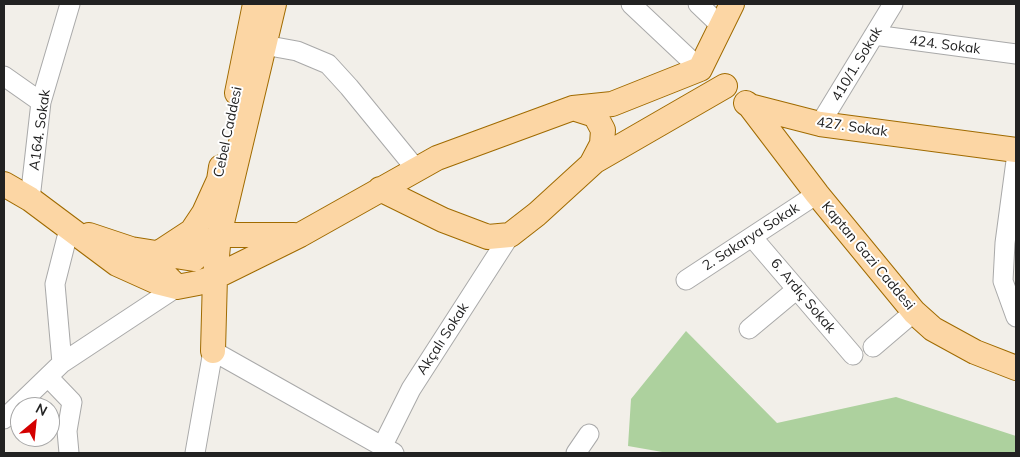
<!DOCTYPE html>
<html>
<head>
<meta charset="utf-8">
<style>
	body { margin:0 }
	#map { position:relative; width:1020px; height:457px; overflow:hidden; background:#f2efe9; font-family:Mulish,sans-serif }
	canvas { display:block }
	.frame { position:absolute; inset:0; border:5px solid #222; pointer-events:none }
	.north { position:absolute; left:10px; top:397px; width:50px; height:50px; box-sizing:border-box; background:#fff; border:1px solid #a7a7a7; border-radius:50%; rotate:28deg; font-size:14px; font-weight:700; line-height:20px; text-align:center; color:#222 }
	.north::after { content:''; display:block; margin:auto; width:18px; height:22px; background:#d40000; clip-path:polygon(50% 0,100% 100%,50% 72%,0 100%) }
</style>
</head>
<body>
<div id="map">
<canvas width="1020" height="457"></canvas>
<div class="frame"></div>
<div class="north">N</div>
</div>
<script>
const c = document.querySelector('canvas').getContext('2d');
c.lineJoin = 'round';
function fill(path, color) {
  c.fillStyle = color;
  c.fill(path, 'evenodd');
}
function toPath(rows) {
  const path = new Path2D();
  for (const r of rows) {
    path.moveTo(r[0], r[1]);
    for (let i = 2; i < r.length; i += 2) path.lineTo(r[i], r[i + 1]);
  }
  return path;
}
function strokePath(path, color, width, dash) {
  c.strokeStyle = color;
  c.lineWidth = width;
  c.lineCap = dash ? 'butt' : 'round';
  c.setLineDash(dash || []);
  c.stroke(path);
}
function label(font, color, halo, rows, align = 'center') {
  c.font = font + ' Mulish,sans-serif';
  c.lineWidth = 4;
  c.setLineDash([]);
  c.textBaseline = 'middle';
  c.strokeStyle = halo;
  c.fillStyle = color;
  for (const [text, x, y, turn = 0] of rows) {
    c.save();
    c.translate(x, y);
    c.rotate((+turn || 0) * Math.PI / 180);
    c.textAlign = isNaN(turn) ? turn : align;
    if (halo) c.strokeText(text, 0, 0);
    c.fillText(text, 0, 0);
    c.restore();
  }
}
const forest = toPath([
	[686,331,777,423,896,397,1016,436,1016,453,668,453,628,446,631,399]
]);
const minor = toPath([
	[631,4,700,69],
	[698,4,720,25],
	[874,35,1016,54],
	[264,45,297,51,328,64,349,87,416,169],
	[4,76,41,102],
	[820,124,893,4],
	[1016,161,1005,243,1003,281,1016,317],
	[30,199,41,102,70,4],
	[752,237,853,355],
	[686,280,817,194],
	[749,329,797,289],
	[873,347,914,312],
	[62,363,55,284,69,229],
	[48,377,72,402,67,431,69,453],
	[4,419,62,363,177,287],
	[382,447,411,389,510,235],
	[195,453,213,351,394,453],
	[576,453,589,434]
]);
const major = toPath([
	[700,69,732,4],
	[237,93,255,4],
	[746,103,750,106,820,124,1016,150],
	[750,106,817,194,914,312,933,329,975,352,1016,368],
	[573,108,595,115,603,130,602,144,592,163],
	[4,184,30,199,117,264,157,282,177,287,198,283,215,277,300,235,437,158,573,108,612,104,700,69],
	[380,189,443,220,488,237,510,235,537,214,595,161,725,86],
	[89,235,131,249,194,259,219,235,294,235],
	[176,286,155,265,157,254,192,231,204,213,219,180,221,167],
	[213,351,215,277,219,235,274,4]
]);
const streetNames = [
	["424. Sokak",945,45,7],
	["410/1. Sokak",857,64,-59],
	["427. Sokak",852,127,8],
	["A164. Sokak",40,130,-82],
	["Cebel Caddesi",228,132,-78],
	["2. Sakarya Sokak",751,237,-33],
	["Kaptan Gazi Caddesi",868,256,50],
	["6. Ardıç Sokak",803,296,50],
	["Akçalı Sokak",443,339,-57]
];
fill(forest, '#add19e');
strokePath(minor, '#a9a9a9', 21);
strokePath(major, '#a06b00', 26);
strokePath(minor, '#fff', 19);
strokePath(major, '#fcd6a4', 24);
label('14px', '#222', '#fff', streetNames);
</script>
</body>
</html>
